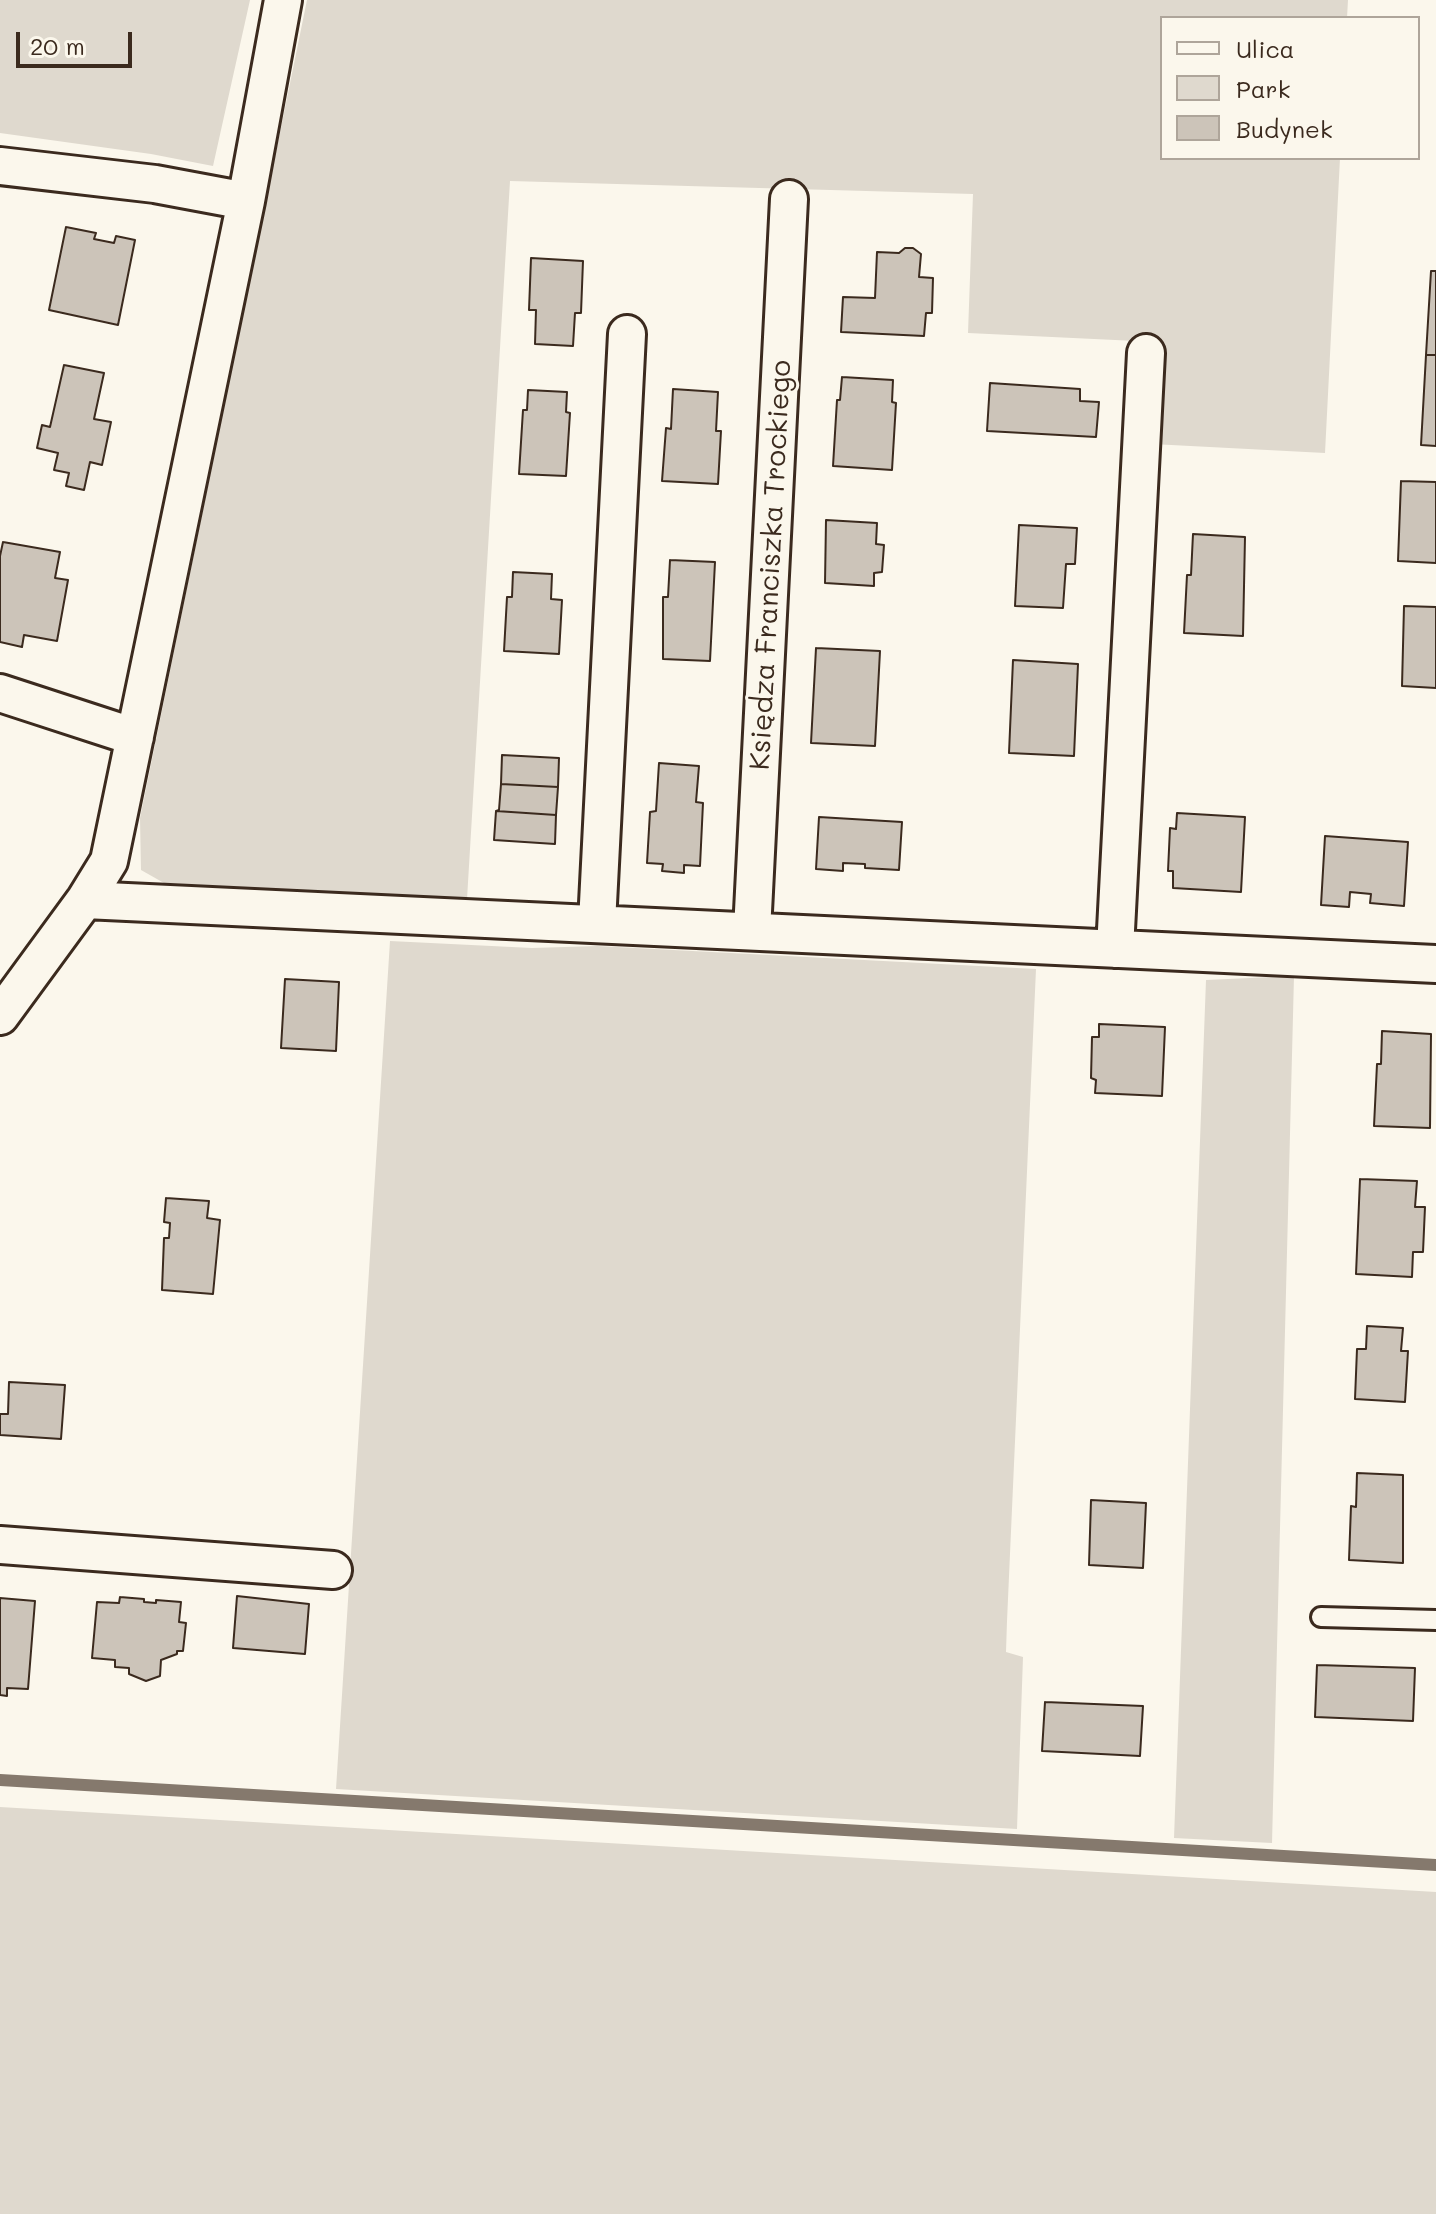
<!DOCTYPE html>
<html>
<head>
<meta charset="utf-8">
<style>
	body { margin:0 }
	#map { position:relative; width:1436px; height:2214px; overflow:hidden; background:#fbf7ec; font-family:Mali,sans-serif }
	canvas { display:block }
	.legend { position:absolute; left:1160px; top:16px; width:260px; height:144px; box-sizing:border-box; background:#fbf7ec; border:2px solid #aea59a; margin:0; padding:10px 14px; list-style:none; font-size:24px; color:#3b2a1e }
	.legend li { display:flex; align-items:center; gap:16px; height:40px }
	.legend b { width:40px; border:2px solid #aea59a }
	.scale { position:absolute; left:16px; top:32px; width:116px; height:36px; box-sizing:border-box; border:4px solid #3b2a1e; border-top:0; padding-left:10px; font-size:24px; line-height:28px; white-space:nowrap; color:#3b2a1e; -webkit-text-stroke:6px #fbf7ec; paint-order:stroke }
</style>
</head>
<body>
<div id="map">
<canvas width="1436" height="2214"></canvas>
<ul class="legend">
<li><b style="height:10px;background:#fbf7ec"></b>Ulica</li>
<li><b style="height:22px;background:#dfd9ce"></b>Park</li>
<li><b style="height:22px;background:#ccc4b9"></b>Budynek</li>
</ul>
<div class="scale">20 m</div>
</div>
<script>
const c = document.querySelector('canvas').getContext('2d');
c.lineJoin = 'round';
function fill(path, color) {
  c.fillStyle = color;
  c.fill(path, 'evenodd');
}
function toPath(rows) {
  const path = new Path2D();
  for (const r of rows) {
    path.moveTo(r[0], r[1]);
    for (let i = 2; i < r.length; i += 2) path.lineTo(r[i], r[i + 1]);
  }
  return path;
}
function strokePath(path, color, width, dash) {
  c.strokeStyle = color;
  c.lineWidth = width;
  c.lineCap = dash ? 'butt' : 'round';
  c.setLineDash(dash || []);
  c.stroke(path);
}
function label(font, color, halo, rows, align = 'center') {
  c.font = font + ' Mali,sans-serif';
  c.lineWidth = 6;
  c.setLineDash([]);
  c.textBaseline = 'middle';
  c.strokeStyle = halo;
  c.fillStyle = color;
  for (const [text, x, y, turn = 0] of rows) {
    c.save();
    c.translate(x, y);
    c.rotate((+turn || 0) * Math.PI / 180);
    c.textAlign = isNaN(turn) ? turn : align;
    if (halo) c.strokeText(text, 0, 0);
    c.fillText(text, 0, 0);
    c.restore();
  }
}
const green = toPath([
	[0,0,250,0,213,166,151,154,0,133],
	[307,0,1348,0,1347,18,1162,18,1162,158,1340,158,1325,453,1152,444,1157,342,968,333,973,194,510,181,467,899,164,883,141,870,140,818],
	[390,941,532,948,597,946,1036,969,1007,1621,1006,1652,1023,1657,1017,1829,336,1789],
	[1294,976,1272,1843,1174,1838,1206,980],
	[0,1807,1436,1892,1436,2214,0,2214]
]);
const stream = toPath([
	[0,1780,1436,1865]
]);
const building = toPath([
	[66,227,96,233,94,239,114,243,116,236,135,240,118,325,49,310,66,227],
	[905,248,913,248,921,254,919,277,933,278,932,313,926,313,924,336,841,332,843,297,875,298,877,252,899,253,905,248],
	[531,258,583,261,581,313,575,313,573,346,535,344,536,310,529,310,531,258],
	[1431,271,1436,271,1436,355,1426,355,1431,271],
	[1426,355,1436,355,1436,446,1421,445,1426,355],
	[64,365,104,373,94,419,111,422,102,465,90,462,84,490,66,486,69,473,54,470,58,453,37,448,42,425,50,427,64,365],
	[842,377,893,380,892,402,896,403,892,470,833,466,837,400,840,400,842,377],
	[990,383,1080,389,1080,401,1099,402,1096,437,987,431,990,383],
	[673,389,718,392,716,431,721,431,718,484,662,481,666,428,671,429,673,389],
	[528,390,567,392,566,412,570,413,566,476,519,474,523,410,527,410,528,390],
	[1401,481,1436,482,1436,563,1398,561,1401,481],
	[826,520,877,523,876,544,884,545,882,572,874,573,874,586,825,583,826,520],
	[1019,525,1077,528,1075,564,1066,564,1063,608,1015,606,1019,525],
	[1193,534,1245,537,1243,636,1184,633,1187,575,1191,575,1193,534],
	[3,542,60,552,55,578,68,580,57,641,24,635,22,647,0,642,0,556,3,542],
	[670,560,715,562,710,661,663,659,663,597,668,597,670,560],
	[513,572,552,574,551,599,562,600,559,654,504,651,507,597,512,597,513,572],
	[1404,606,1436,607,1436,688,1402,686,1404,606],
	[816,648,880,651,875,746,811,743,816,648],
	[1013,660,1078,664,1074,756,1009,753,1013,660],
	[502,755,559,758,558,787,501,784,502,755],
	[659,763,699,766,696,802,703,803,700,866,684,865,684,873,662,871,663,864,647,863,650,812,656,811,659,763],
	[501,784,558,787,556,815,496,811,499,810,501,784],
	[496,811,556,815,555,844,494,840,496,811],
	[1177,813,1245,817,1241,892,1173,888,1173,871,1168,871,1170,828,1176,829,1177,813],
	[819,817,902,822,899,870,865,868,865,864,843,863,843,871,816,869,819,817],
	[1325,836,1408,842,1404,906,1370,903,1371,894,1350,892,1349,907,1321,905,1325,836],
	[285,979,339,982,336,1051,281,1048,285,979],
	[1099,1024,1165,1027,1162,1096,1095,1093,1096,1080,1091,1078,1092,1037,1099,1037,1099,1024],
	[1382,1031,1431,1034,1430,1128,1374,1126,1377,1064,1381,1064,1382,1031],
	[1360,1179,1417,1181,1415,1207,1425,1207,1423,1252,1413,1252,1412,1277,1356,1274,1360,1179],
	[166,1198,209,1201,207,1218,220,1220,213,1294,162,1290,164,1238,169,1238,170,1223,164,1222,166,1198],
	[1367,1326,1403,1328,1401,1351,1408,1351,1405,1402,1355,1399,1357,1349,1366,1349,1367,1326],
	[9,1382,65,1385,61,1439,0,1435,0,1414,8,1414,9,1382],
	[1357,1473,1403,1475,1403,1563,1349,1560,1351,1506,1356,1507,1357,1473],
	[1091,1500,1146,1503,1143,1568,1089,1565,1091,1500],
	[237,1596,309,1604,305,1654,233,1648,237,1596],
	[120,1597,144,1599,144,1602,156,1603,156,1600,181,1602,179,1622,186,1623,183,1651,177,1651,177,1654,161,1660,160,1676,146,1681,129,1674,129,1668,115,1667,115,1660,92,1658,97,1602,119,1603,120,1597],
	[0,1598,35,1601,28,1689,7,1688,7,1696,0,1695,0,1598],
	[1317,1665,1415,1668,1413,1721,1315,1717,1317,1665],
	[1045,1702,1143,1706,1140,1756,1042,1751,1045,1702]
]);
const lane = toPath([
	[1321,1617,1436,1620]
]);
const street = toPath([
	[0,166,155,184,246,201],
	[0,693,135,737],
	[85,900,1436,964],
	[597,923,627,334],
	[752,931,789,199],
	[1115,949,1146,353],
	[0,1016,85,900,109,861,246,201,283,0],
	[0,1545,333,1570]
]);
const streetNames = [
	["Księdza Franciszka Trockiego",771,565,-87]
];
fill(green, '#dfd9ce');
strokePath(stream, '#85796d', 12);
fill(building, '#ccc4b9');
strokePath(building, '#3b2a1e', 2);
strokePath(lane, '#3b2a1e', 24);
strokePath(street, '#3b2a1e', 42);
strokePath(lane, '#fbf7ec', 18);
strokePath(street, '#fbf7ec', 36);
label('28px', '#3b2a1e', '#fbf7ec', streetNames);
</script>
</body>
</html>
